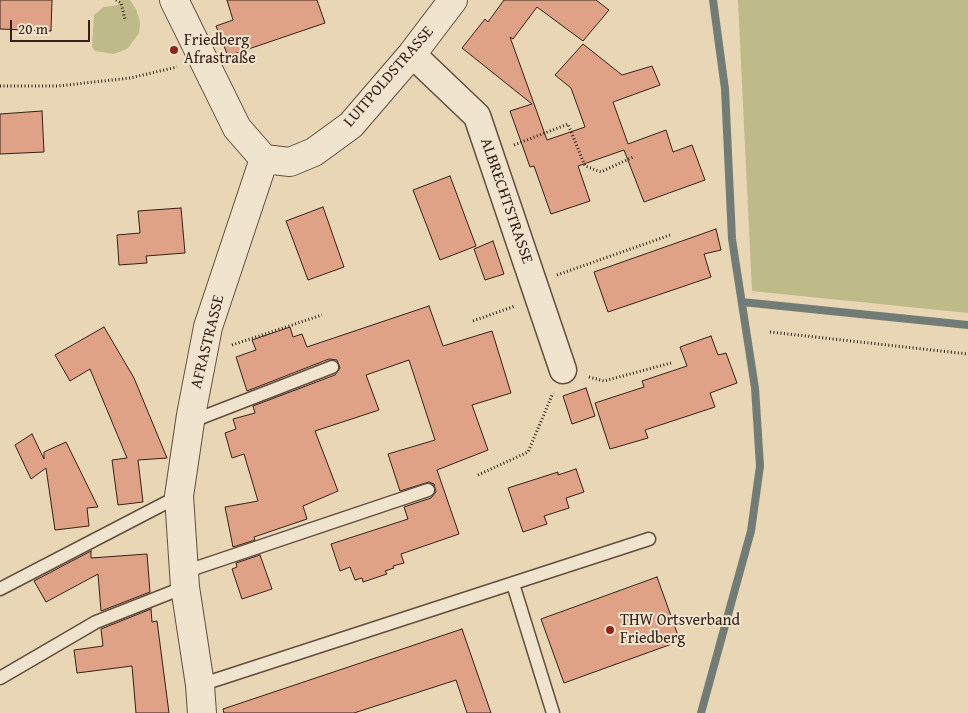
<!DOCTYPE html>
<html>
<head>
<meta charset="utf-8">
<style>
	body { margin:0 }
	#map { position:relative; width:968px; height:713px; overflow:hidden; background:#e8d6b5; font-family:"Gentium Book Plus",serif }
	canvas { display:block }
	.scale { position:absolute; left:10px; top:20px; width:80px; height:22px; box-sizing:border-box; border:2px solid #352117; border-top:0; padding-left:6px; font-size:15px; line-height:18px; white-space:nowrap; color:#352117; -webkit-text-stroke:4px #f0e4cf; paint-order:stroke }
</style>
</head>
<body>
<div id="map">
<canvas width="968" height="713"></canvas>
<div class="scale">20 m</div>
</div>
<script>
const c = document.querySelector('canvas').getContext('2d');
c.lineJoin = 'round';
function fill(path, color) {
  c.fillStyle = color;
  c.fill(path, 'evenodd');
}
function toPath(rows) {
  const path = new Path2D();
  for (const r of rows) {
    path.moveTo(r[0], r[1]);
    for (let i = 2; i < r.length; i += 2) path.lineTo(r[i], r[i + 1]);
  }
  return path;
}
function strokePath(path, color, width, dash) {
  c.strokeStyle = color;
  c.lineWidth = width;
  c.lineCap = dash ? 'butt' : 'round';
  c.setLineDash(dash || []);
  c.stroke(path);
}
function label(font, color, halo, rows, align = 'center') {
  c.font = font + ' "Gentium Book Plus",serif';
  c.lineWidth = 4;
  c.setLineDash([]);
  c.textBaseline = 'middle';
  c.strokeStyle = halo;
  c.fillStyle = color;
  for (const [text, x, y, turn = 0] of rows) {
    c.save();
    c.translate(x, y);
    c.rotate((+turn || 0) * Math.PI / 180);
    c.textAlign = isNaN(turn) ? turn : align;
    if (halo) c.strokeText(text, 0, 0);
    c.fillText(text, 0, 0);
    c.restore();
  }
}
const green = toPath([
	[121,0,130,0,136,9,140,22,139,33,128,48,122,51,113,54,95,51,92,47,94,15,104,7,118,5],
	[738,0,968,0,968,313,752,291]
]);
const stream = toPath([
	[742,302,968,325],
	[701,713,751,531,760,466,755,388,732,239,725,89,713,0]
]);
const building = toPath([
	[0,0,52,0,51,31,0,29,0,0],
	[227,0,317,0,325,23,228,56,216,26,233,20,227,0],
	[504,0,596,0,609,10,583,41,537,7,513,39,510,37,547,140,585,127,571,88,555,75,583,44,622,75,652,66,660,85,613,102,628,144,666,130,673,152,692,145,705,180,644,202,624,150,578,166,590,201,551,214,534,166,530,167,510,111,532,104,462,48,485,19,488,22,504,0],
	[42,111,44,152,0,154,0,114,42,111],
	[450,176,476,246,440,260,413,190,450,176],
	[323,207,344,267,308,280,286,221,323,207],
	[181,208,185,253,146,256,147,263,119,265,117,235,140,233,138,211,181,208],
	[716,229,721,250,704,254,711,277,608,312,594,272,716,229],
	[493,241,504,274,485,280,474,249,493,241],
	[429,306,443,346,492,331,511,393,472,405,488,450,437,470,459,534,401,554,404,563,393,566,394,568,385,571,387,574,363,582,362,578,355,580,350,567,340,571,331,544,408,519,404,507,431,498,436,492,434,484,429,482,400,491,388,454,435,440,409,360,366,375,379,410,315,431,338,491,303,506,307,519,254,537,255,540,233,547,225,507,258,501,244,454,232,458,225,433,236,429,233,419,255,413,253,406,335,375,340,368,337,360,329,359,247,391,236,357,256,350,252,340,290,327,293,337,302,334,307,347,429,306],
	[104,327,134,378,167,458,138,460,143,502,118,505,112,460,127,458,90,369,70,381,55,355,104,327],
	[711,336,718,355,726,353,737,383,710,393,715,407,645,430,648,438,610,449,595,403,644,387,642,381,687,366,680,347,711,336],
	[586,388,595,416,572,424,563,396,586,388],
	[32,434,44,459,44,452,66,442,98,507,87,508,89,526,55,530,46,468,31,479,15,445,32,434],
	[576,469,584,492,566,498,569,508,544,516,547,524,523,532,508,488,558,472,558,475,576,469],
	[91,551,91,558,147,554,150,592,101,611,98,574,46,602,34,581,91,551],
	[260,555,272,589,242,599,232,569,237,567,236,563,260,555],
	[657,577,680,641,564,683,541,619,657,577],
	[151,609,152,622,157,621,169,713,136,713,132,666,77,673,74,650,103,646,101,629,151,609],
	[462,629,491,713,467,713,456,680,354,713,224,713,223,709,462,629]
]);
const path = toPath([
	[116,0,121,3,125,19],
	[0,86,58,86,130,78,177,67],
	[514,145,568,124,585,166,601,172,633,157],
	[557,275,670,235],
	[473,321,515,306],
	[770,332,968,354],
	[232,345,322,315],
	[589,377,604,381,671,363],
	[478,475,528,452,553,393]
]);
const service = toPath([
	[190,422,332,367],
	[184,572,428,490],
	[513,584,553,713],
	[0,589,179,496],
	[0,678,96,622,185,587],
	[200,685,649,539]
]);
const minor = toPath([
	[412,54,477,116,563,370]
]);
const tertiary = toPath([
	[174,0,237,128,264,159],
	[264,159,290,162,314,152,351,125,412,54,453,0],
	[202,713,200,685,185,587,179,496,191,415,208,327,264,159]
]);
const markers = [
	[174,50,5,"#8f2418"],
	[610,630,5,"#8f2418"]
];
const poiNames = [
	["Friedberg",184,41],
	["Afrastraße",184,59],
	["THW Ortsverband",620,621],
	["Friedberg",620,639]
];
const streetNames = [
	["LUITPOLDSTRASSE",389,77,-49],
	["ALBRECHTSTRASSE",506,201,71],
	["AFRASTRASSE",208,342,-76]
];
fill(green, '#bebb88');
strokePath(stream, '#707c75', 8);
fill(building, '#dfa287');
strokePath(building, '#352117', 1);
strokePath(service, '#624e3e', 15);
strokePath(minor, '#624e3e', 29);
strokePath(tertiary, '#624e3e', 30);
strokePath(path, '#352117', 3, [1, 2.5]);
strokePath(service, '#f0e4cf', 12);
strokePath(minor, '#f0e4cf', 26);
strokePath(tertiary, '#f0e4cf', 28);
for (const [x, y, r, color] of markers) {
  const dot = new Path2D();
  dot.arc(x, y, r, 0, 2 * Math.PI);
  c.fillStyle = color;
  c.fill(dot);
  strokePath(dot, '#f0e4cf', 2);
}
label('16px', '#352117', '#f0e4cf', poiNames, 'left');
label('16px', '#352117', '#f0e4cf', streetNames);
</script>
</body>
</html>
